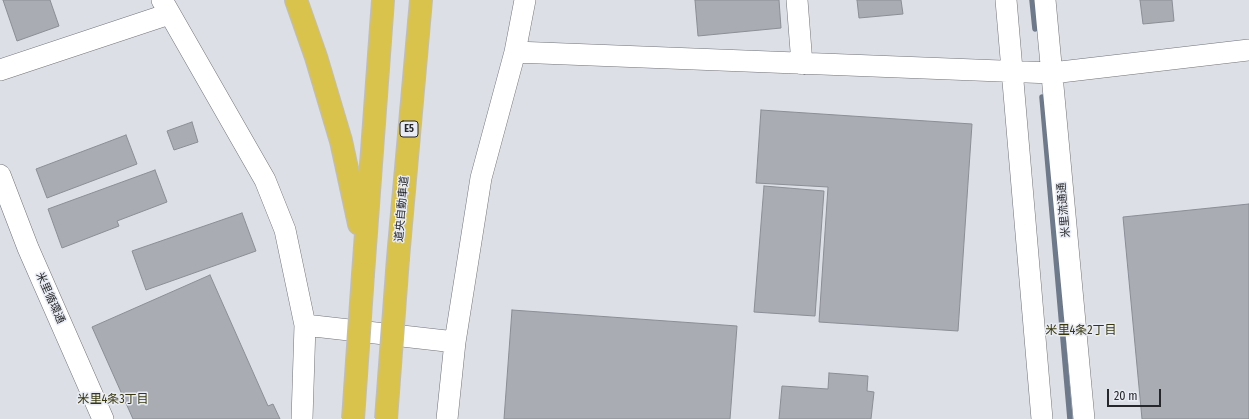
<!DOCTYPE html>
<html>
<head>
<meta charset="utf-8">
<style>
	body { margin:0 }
	#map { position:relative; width:1249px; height:419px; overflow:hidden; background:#dcdfe6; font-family:"Fira Sans Condensed",sans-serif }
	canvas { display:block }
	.scale { position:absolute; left:1107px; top:389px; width:54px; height:18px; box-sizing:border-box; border:2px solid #26272a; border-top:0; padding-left:5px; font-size:12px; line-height:14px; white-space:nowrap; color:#26272a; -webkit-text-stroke:3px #e9ecf4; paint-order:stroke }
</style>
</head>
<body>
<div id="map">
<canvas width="1249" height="419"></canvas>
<div class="scale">20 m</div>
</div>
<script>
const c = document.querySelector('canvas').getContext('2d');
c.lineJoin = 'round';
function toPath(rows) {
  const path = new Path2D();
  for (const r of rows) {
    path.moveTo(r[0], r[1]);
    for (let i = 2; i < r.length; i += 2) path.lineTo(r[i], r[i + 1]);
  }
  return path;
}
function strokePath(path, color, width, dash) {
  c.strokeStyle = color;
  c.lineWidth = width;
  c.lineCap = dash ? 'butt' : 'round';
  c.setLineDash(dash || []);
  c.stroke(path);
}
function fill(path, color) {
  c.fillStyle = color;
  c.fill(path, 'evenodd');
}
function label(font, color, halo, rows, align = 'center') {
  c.font = font + ' "Fira Sans Condensed","Noto Sans JP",sans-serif';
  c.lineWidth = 3;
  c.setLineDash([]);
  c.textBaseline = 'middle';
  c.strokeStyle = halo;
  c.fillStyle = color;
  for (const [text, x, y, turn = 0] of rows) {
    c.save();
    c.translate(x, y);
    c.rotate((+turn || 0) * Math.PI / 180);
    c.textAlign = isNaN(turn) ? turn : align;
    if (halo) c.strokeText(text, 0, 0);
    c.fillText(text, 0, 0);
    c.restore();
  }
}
const stream = toPath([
	[1032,0,1035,29],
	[1042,97,1070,419]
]);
const building = toPath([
	[3,0,50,0,59,26,17,41,3,0],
	[695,0,779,0,781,28,698,36,695,0],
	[857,0,901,0,903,14,859,18,857,0],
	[1140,0,1172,0,1174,21,1143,24,1140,0],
	[761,110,972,124,958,331,819,322,828,187,756,183,761,110],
	[192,122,198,142,174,150,167,131,192,122],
	[126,135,137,164,47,198,36,169,126,135],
	[155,170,167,202,117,221,119,226,62,248,48,209,155,170],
	[764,186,824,191,815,316,754,312,764,186],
	[1249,204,1249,419,1142,419,1123,217,1249,204],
	[242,213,256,251,146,290,132,251,242,213],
	[210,275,268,406,273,404,280,419,133,419,92,327,210,275],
	[512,310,737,326,730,419,504,419,512,310],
	[829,373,868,376,867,391,874,392,871,419,779,419,782,386,828,389,829,373]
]);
const street = toPath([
	[162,0,265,180,285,230,305,325,302,419],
	[797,0,802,64],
	[1006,0,1042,419],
	[1045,0,1084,419],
	[515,52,1052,73,1249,50],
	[0,70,169,14],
	[0,175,28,248,103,419],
	[305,325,455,342],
	[447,419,455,342,481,178,515,52,525,0]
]);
const highway = toPath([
	[296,0,316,57,341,141,359,224],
	[398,258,421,0],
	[363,274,383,0]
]);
const highwayBridge = toPath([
	[353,419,363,274],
	[386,419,398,258]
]);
const shields = [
	[409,129,18]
];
const shieldNames = [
	["E5",409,129]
];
const streetNames = [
	["道央自動車道",402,209,-85],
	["米里流通通",1064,210,-95],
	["米里循環通",50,298,66]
];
const neighbourhoodNames = [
	["米里4条2丁目",1081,331],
	["米里4条3丁目",113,400]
];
strokePath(stream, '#6d7a8b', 5.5);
fill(building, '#a9acb3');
strokePath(building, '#8b8e95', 1);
strokePath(street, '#71737a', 22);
strokePath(highway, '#bebebf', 24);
strokePath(street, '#fff', 21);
strokePath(highway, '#d9c34c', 22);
strokePath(highwayBridge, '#bebebf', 24, []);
strokePath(highwayBridge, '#d9c34c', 22);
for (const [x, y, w] of shields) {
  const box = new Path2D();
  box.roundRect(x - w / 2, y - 8, w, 16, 3);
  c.fillStyle = '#e9ecf4';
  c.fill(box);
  strokePath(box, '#26272a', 1);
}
label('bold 10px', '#26272a', null, shieldNames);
label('11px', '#26272a', '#e9ecf4', streetNames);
label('12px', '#37360c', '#e9ecf4', neighbourhoodNames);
</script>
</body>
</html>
